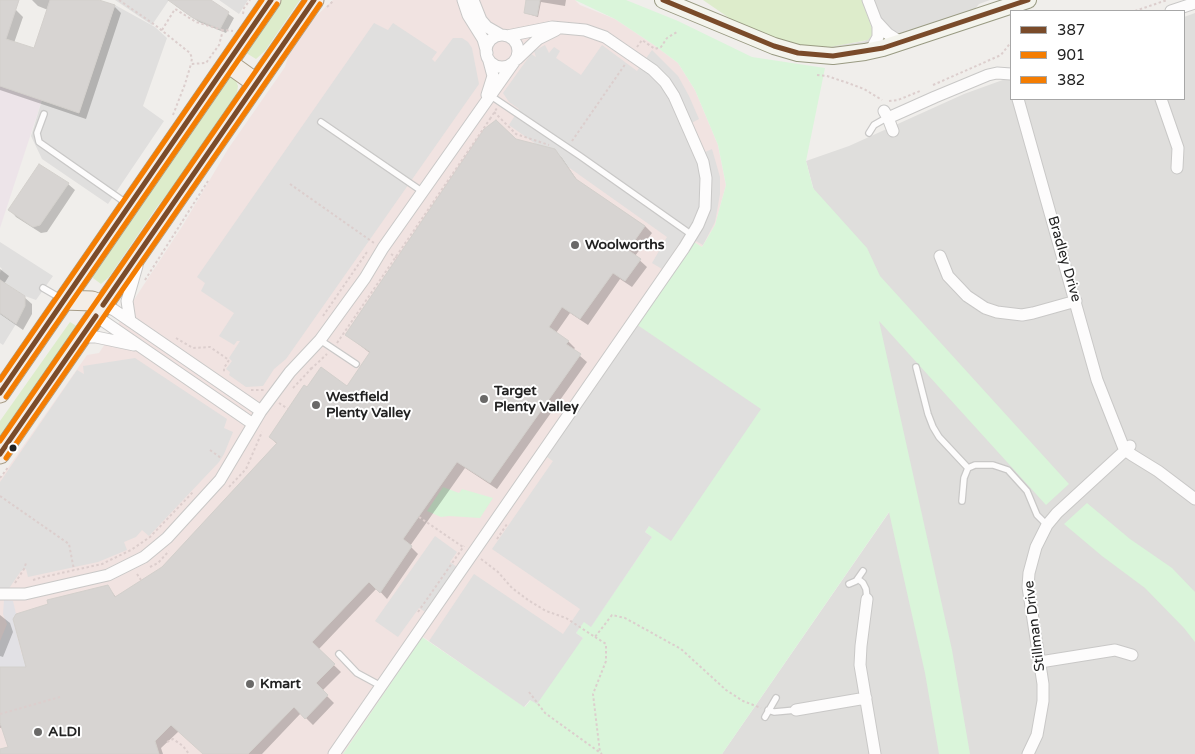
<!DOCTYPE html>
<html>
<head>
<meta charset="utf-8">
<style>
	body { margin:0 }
	#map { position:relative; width:1195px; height:754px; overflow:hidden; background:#f0eeeb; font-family:"Varela Round",sans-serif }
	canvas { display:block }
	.legend { position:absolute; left:1010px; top:10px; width:175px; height:90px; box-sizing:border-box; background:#fff; border:1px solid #a7a7a7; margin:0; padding:6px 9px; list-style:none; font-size:15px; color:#222 }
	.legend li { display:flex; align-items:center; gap:10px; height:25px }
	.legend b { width:25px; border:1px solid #a7a7a7 }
</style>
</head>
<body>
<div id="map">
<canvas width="1195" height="754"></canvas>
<ul class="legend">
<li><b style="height:6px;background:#7a4b2a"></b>387</li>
<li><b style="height:6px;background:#f47d02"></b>901</li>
<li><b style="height:6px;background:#f47d02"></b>382</li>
</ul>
</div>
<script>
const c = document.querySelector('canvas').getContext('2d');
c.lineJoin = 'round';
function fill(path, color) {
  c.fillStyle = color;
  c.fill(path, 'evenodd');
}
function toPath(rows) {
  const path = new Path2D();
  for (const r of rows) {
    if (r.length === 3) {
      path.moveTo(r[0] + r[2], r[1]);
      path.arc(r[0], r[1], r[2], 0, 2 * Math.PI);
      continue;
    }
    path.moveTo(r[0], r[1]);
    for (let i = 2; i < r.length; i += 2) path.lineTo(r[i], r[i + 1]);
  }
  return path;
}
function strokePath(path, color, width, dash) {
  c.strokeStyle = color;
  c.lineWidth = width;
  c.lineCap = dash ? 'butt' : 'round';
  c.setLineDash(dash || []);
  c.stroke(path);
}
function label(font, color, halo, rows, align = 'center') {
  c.font = font + ' "Varela Round",sans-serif';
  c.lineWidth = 4;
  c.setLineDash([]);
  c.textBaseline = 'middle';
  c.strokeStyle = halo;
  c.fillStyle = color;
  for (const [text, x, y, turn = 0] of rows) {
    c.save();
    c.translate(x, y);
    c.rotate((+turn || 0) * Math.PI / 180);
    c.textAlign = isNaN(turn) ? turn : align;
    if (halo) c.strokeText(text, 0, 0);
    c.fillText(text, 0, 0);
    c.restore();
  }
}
const residential = toPath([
	[862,0,990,0,979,4,974,10,880,43,848,48,820,48,865,41,873,31],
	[1195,13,1195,754,722,754,890,511,839,284,806,161,849,146,964,94,1011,77,1011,99,1184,99,1184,17]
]);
const commercial = toPath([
	[333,0,575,0,580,5,615,19,654,45,678,63,695,90,718,145,726,185,715,225,702,247,694,242,649,526,524,707,423,637,343,754,0,754,0,479,87,355,99,353,183,225,228,149,285,67,288,57,308,24]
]);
const industrial = toPath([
	[0,86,42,100,0,228]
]);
const grass = toPath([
	[277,0,300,0,265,51,256,59,243,51],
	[703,0,862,0,873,31,872,35,868,40,830,47,803,46,781,41,735,22],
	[226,74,234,77,236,81,238,86,236,99,206,145,157,207,109,277,101,284,93,278,94,270],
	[70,322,78,327,0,444,0,421]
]);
const park = toPath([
	[575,0,626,0,678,21,752,57,825,68,806,161,813,188,867,248,880,276,1069,484,1046,505,879,321,952,650,970,754,939,754,925,673,889,512,722,754,343,754,422,637,525,707,583,638,576,633,584,621,591,626,652,537,645,532,649,526,546,456,694,242,702,247,715,225,726,185,718,145,695,90,678,63,654,45,615,19],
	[443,487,459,493,462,489,493,498,480,518,449,516,441,517,427,511],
	[1087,503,1130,539,1172,568,1195,592,1195,642,1184,628,1145,588,1102,556,1064,524]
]);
const parking = toPath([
	[115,0,169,0,152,25],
	[219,0,248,0,239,14],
	[115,5,155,27,167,38,143,106,164,121,108,204,42,159,31,136,42,100,79,112],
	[374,23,388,30,393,23,437,52,432,59,435,62,453,38,462,38,468,42,472,48,479,84,286,359,274,369,263,386,246,387,229,375,230,372,226,369,232,361,229,358,240,341,237,341,234,345,219,336,234,313,201,291,205,283,197,277],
	[545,45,549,53,554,47,560,51,556,58,581,75,602,45,637,71,652,50,678,76,689,96,699,119,682,128,696,156,712,149,720,177,720,194,715,222,703,245,685,235,662,269,652,263,667,237,509,125,519,109,509,102,503,93,531,54,536,57,534,51],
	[0,242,53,276,36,300,25,296,0,280,0,273,2,269,0,267],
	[0,313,16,324,3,345,0,343],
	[636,324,761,409,671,541,649,526,645,532,652,537,591,627,584,622,576,633,583,638,537,704,530,700,524,707,429,641,474,574,563,634,580,609,492,549,553,461,546,456],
	[135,358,227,419,224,428,233,432,224,454,219,462,149,536,142,530,136,537,124,542,127,550,98,562,28,577,26,569,21,571,10,587,4,600,0,600,0,482,77,370,84,374,83,366],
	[435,536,457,552,450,562,461,570,430,615,419,608,398,637,375,621]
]);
const plaza = toPath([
	[4,600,13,601,16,614,13,619,22,655,28,654,29,667,0,667,0,641,7,624,3,614]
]);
const shadow = toPath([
	[32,0,95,0,114,6,121,13,86,119,0,90,0,5,16,10,23,17,14,43,35,50,48,10,38,6],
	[172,0,209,0,234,18,226,33,199,22,176,6,171,1],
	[528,0,566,0,565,6,541,2,538,17,525,13],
	[515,140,554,150,562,158,579,183,645,226,652,233,635,256,647,267,632,287,620,279,588,325,570,313,556,333,568,341,575,348,573,350,587,362,497,489,465,468,410,546,418,554,387,599,377,588,318,650,341,672,322,691,334,703,313,725,301,713,262,754,204,754,179,731,161,748,163,754,0,754,0,750,9,747,3,727,0,728,0,668,56,669,107,586,116,597,162,568,277,444,270,437,308,388,348,388,371,354,347,335],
	[68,184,75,190,47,232,41,233,16,217,10,210],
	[0,269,9,276,4,284,24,297,32,304,32,314,23,330,0,314],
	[0,615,10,623,13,632,3,657,0,656]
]);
const building = toPath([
	[0,0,19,0,6,39,34,48,50,0,99,0,115,5,79,113,0,86,0,0],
	[168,0,211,0,229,12,220,29,193,18,168,0],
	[526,0,540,0,537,16,524,13,526,0],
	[496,120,516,139,555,149,576,179,645,226,628,250,641,259,625,281,613,273,580,319,562,307,549,327,569,341,566,344,581,354,490,483,457,462,403,539,412,546,380,593,369,582,312,642,335,664,316,683,328,695,305,719,294,707,248,754,203,754,171,725,155,741,159,754,0,754,0,749,8,747,0,723,0,667,26,667,13,619,16,614,48,604,47,600,108,585,115,597,162,567,277,443,269,437,304,385,307,387,321,367,347,386,370,352,345,335,484,129,496,120],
	[39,164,69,183,40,225,33,227,8,210,39,164],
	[0,280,25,296,25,306,16,324,0,313,0,280]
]);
const path = toPath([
	[119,0,155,25,190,53,192,58,191,64],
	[327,7,334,0],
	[1135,11,1167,0],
	[243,14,244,8,250,0],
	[162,30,175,9,196,22,222,30],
	[637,47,642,40,655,49,661,47,667,38,677,32],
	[817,75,827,76,848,83,864,89,882,100],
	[933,85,1001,55,1011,42],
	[889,101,898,100,920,91],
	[494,112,516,134,549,145],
	[173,115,185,84,191,64,206,63,219,45,223,30,233,31],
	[490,119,497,108],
	[572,141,626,63],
	[290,184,374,243],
	[391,254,397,258],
	[145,280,208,181],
	[323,316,367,252],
	[176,338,193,348,210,347,229,360,224,368,224,372],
	[337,343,490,119,487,117],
	[311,369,327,354],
	[293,388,311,369,309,367],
	[251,390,264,390],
	[279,403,288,409],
	[210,450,221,458],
	[0,478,9,466],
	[229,487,246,469,262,432],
	[0,496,69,544,74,570],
	[419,517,463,547],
	[497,539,507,524],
	[481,559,498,572,512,588,528,600,546,611,566,618,595,637,612,615,625,618,681,649,726,690,743,701,761,708],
	[150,567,158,563,169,551],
	[137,574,141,580],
	[33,580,43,577,102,564,131,550,150,537,193,492],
	[15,583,24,569,26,563],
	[418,612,464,546],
	[595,637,606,644,606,661,593,694,600,753],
	[529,692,545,713,602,754],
	[0,714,60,697],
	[167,742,173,739,183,746,189,754]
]);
const service = toPath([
	[491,96,580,156,692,235],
	[44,114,37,133,39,142,126,203],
	[321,122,423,192],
	[869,133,874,125,888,117],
	[43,288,62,299],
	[320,340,356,364],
	[916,367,928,414,933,427,939,437,968,468,964,478,962,501],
	[968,468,975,465,993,465,1008,470,1027,491,1037,515,1047,525],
	[858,579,863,583,866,589,867,599],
	[849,584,856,581,863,571],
	[339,654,357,673,381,686],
	[768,710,774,712,796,710],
	[765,717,776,698]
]);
const minor = toPath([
	[463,0,468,15,483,39,487,53],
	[473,0,481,20,487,27,501,35],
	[1171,11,1195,3],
	[876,21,888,34,902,43],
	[502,51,16],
	[866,52,872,48,878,37,878,26,868,0],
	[517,59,538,39,556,30],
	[487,95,493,76,489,61],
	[1018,99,1097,380,1123,446,1125,450,1132,455,1158,471,1195,499],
	[1161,99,1178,148,1177,168],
	[884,111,888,118,935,97,988,75,997,73,1011,74],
	[888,118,893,131],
	[940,256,948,276,967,296,985,308,997,312,1022,315,1033,313,1076,301],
	[103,305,114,310,261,411],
	[96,316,253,424],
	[130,321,127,301,137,266],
	[80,341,87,337,96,337,134,345],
	[0,594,25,594,108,575,144,557,167,538,220,480,261,411,290,372,320,340,365,278,383,248,514,62],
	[867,599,861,646,860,665,875,754],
	[1040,662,1115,650,1132,655],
	[796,710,866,698],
	[334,754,684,248,698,225,705,208,706,178,703,162,674,96,665,82,653,70,605,37,585,30,552,27,507,36],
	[1028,754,1037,735,1043,701,1043,684,1028,587,1029,573,1036,547,1047,525,1057,513,1130,446]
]);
const secondary = toPath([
	[663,0,774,46,798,53,833,56,865,52,883,48,1028,0]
]);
const primary = toPath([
	[228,63,256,83],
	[64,300,92,301,103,305],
	[0,393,271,0],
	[0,454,314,0]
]);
const bus1 = toPath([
	[663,0,774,46,798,53,833,56,883,48,1028,0],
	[103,305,314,0],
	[0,393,271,0],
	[0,454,96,316]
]);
const bus2 = toPath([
	[6,397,277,4],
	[6,458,320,4]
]);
const bus3 = toPath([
	[0,380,262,0],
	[0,441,305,0]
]);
const markers = [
	[575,245,5,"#6a6968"],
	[484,399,5,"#6a6968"],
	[316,405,5,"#6a6968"],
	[13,448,4.5,"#222"],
	[250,684,5,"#6a6968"],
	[38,732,5,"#6a6968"]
];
const poiNames = [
	["Woolworths",585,245],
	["Target",494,391],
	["Plenty Valley",494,407],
	["Westfield",326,397],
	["Plenty Valley",326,413],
	["Kmart",260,684],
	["ALDI",48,732]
];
const streetNames = [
	["Bradley Drive",1064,259,74],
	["Stillman Drive",1035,626,-97]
];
fill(residential, '#dfdedc');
fill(commercial, '#f1e3e1');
fill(industrial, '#ede4e9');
fill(grass, '#ddeccb');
fill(park, '#daf5da');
fill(parking, '#e0dfde');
fill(plaza, '#e2e1e5');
fill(shadow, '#0003');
fill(building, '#d7d4d2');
strokePath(building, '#d3d0cc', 1);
strokePath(service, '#c9c8c7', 8);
strokePath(minor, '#c9c8c7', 13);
strokePath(secondary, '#999a82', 18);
strokePath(primary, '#a79c86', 21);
strokePath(path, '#dccecd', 2, [2.5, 2.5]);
strokePath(service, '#fdfcfc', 5.5);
strokePath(minor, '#fdfcfc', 11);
strokePath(secondary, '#f4f4ed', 16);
strokePath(primary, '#f3ede7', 19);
strokePath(bus1, '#7a4b2a', 5);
strokePath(bus2, '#f47d02', 5);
strokePath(bus3, '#f47d02', 5);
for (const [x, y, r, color] of markers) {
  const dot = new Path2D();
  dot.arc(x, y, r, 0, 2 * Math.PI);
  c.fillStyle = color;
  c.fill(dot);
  strokePath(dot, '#fff', 2);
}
label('bold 14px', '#222', '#fff', poiNames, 'left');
label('14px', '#222', '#fff', streetNames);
</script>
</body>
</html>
